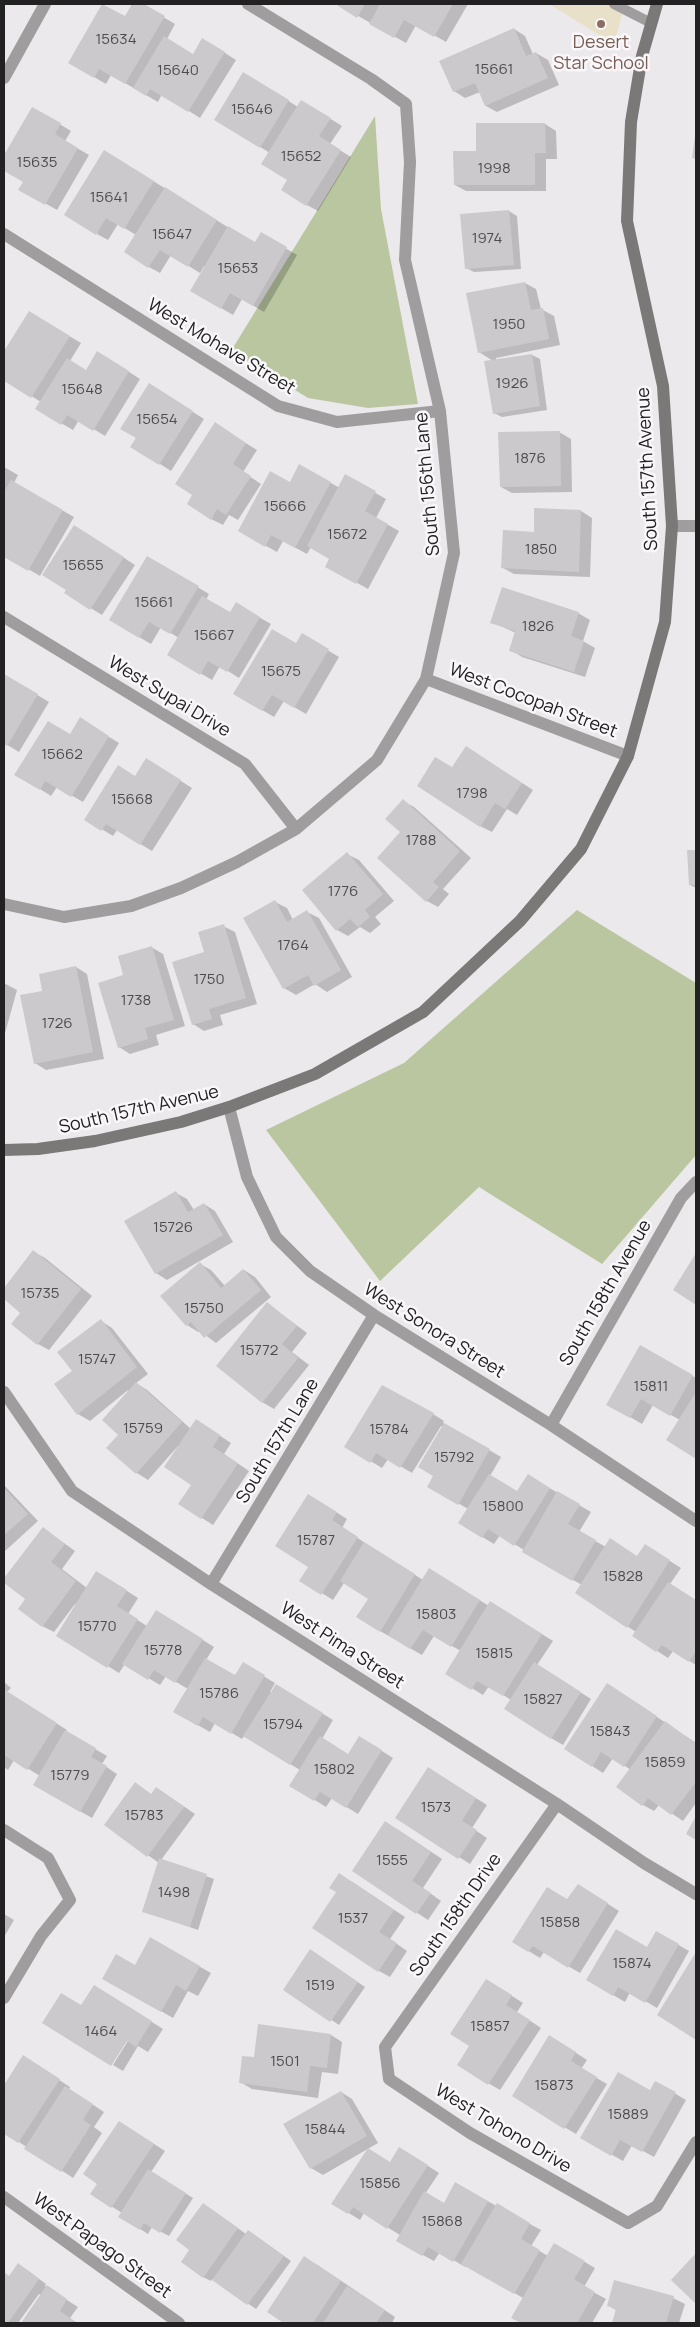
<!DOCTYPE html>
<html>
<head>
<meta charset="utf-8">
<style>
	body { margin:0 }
	#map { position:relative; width:700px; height:2327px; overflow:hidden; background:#ece9ec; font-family:Manrope,sans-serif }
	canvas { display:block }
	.frame { position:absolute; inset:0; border:5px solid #222223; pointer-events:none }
</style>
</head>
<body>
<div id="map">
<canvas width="700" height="2327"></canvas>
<div class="frame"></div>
</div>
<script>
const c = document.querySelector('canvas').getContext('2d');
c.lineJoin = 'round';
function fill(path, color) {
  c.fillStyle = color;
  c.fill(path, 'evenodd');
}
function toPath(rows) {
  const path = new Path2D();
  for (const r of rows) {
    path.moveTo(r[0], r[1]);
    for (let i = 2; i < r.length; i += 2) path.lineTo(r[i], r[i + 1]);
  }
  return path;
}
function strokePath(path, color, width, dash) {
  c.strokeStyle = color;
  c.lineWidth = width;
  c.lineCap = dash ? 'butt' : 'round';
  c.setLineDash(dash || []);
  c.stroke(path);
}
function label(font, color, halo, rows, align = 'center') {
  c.font = font + ' Manrope,sans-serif';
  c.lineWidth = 5;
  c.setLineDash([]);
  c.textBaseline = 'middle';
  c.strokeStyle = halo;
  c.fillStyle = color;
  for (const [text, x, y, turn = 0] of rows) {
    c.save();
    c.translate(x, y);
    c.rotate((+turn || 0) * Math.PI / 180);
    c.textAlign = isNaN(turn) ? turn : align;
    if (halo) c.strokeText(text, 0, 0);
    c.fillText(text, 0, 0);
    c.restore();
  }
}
const education = toPath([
	[549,4,625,4,614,44]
]);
const green = toPath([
	[375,116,381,209,418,404,368,408,308,398,231,351],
	[577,910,696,983,696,1155,602,1264,479,1187,380,1281,266,1130,404,1063]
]);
const shadow = toPath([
	[133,4,141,4,175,24,167,39,193,55,214,46,236,60,200,118,162,94,158,102,111,75,106,84,70,63,129,21,126,16],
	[337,4,378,4,381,6,382,4,468,4,446,42,416,25,406,43],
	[514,29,525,36,533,54,536,53,548,60,559,85,497,112,486,106,480,92,465,98,454,91],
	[255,80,298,107,313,108,342,126,330,144,351,157,318,211,307,205,270,153,215,119],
	[33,108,71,131,65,141,89,155,57,210,20,189,25,182,4,169,4,158],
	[545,124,556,131,557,159,546,159,546,191,466,191,455,185,478,152],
	[116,158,255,244,261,234,297,255,264,312,242,299,233,315,192,291,205,268,204,266,200,273,171,255,160,273,149,267,126,252,136,235,118,224,108,240,97,234],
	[509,211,517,216,521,269,474,272,466,268,462,215],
	[525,283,536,289,541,309,554,316,560,345,496,358,496,360,532,355,540,359,547,410,502,417,494,413,493,361,479,352],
	[29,312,81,343,70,361,86,371,109,359,140,379,105,436,79,420,73,430,61,423,41,402,4,379,4,353],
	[160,391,204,419,171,471,132,446],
	[226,431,257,450,243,472,261,484,238,520,229,515,223,525,211,519],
	[559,432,571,439,572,492,512,493,501,487],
	[300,466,340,488,346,476,386,499,376,518,399,531,368,589,327,566,331,559,311,547,307,554,283,541,277,552,239,531,290,484],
	[4,467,18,475,14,483,74,517,40,576,4,555],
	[581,511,592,518,590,577,514,574,503,568,535,533],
	[86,533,135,565,102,615,66,593],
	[147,557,209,594,206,600,230,614,236,604,271,624,239,678,220,666,212,680,169,655,179,638,161,627,151,644,110,620],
	[578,613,590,620,583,641,595,648,585,677,522,657,511,650,516,633,492,622],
	[302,635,339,657,306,714,284,701,274,717,235,694,297,645],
	[4,675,49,702,19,752,4,743],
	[91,726,119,743,83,802,57,787,51,796,40,789,70,735],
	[477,754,533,790,517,815,507,809,492,832,480,826,452,768],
	[157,766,192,788,152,851,117,830,113,836,85,819,135,777],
	[403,801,414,807,471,858,443,889,449,894,438,907,427,901,402,832],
	[689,851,696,851,696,888,690,885],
	[347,854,359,860,394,901,375,917,381,924,370,933,360,927,348,936,337,930],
	[275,902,287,908,293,920,307,912,319,918,352,977,327,992,315,984,296,995,284,988],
	[223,926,235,932,257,1004,220,1015,223,1025,204,1031,193,1024,206,953],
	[151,947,163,954,185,1026,156,1035,159,1045,130,1054,119,1047,125,976],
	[76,967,87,974,104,1059,46,1070,35,1063,44,992],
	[4,983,17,990,4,1037],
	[176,1193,187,1199,194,1210,204,1204,215,1211,233,1242,167,1280,156,1273],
	[34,1252,45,1258,92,1296,49,1350,38,1344,22,1313,4,1297,4,1290],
	[200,1264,211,1270,225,1286,244,1270,255,1277,271,1297,216,1343,200,1331,198,1332,187,1325,161,1296],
	[268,1304,307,1333,292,1352,309,1365,274,1409,262,1402],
	[101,1321,112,1328,148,1374,136,1383,147,1390,191,1429,207,1427,231,1443,224,1454,249,1471,213,1525,180,1504,193,1484,178,1446,148,1480,137,1473,119,1435,128,1390,90,1421,78,1414,56,1385,74,1371],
	[641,1346,696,1378,696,1458,667,1440,680,1420,653,1405,642,1424,608,1404],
	[433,1414,444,1421,443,1423,501,1457,490,1476,518,1492,539,1482,591,1512,579,1532,606,1547,637,1557,657,1553,681,1568,670,1584,696,1601,696,1665,673,1651,668,1658,634,1636,636,1632,577,1593,582,1585,523,1552,524,1550,500,1535,494,1544,459,1523,468,1509,429,1486,435,1475,443,1427,441,1426,412,1473,388,1459,382,1468,346,1446],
	[4,1485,38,1521,4,1552],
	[320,1502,347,1519,342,1528,423,1580,441,1576,489,1606,502,1609,553,1641,537,1665,591,1699,563,1745,551,1738,511,1700,489,1686,483,1695,447,1673,461,1651,434,1636,422,1655,380,1631,370,1598,344,1583,333,1600,301,1580,310,1566],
	[43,1528,75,1551,62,1569,87,1588,108,1579,138,1598,128,1614,147,1626,168,1618,214,1647,206,1660,236,1677,243,1664,275,1683,270,1692,288,1692,333,1720,322,1739,348,1755,371,1744,393,1758,358,1814,332,1798,326,1807,291,1785,300,1770,244,1736,242,1739,215,1723,210,1732,175,1712,188,1689,166,1676,160,1685,125,1664,119,1673,58,1635,77,1605,75,1604,54,1632,42,1626,27,1599,4,1580],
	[4,1682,11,1688,7,1692,67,1730,66,1732,107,1756,102,1764,117,1774,92,1818,35,1785,40,1776,14,1760,8,1770,4,1767],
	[618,1691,696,1743,696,1803,683,1821,659,1805,654,1811,643,1805,631,1770,613,1758,603,1773,592,1766],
	[439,1775,487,1805,472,1828,487,1838,470,1864,397,1818],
	[136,1784,152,1795,157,1788,195,1814,161,1860,214,1879,198,1930,144,1911,159,1863,105,1825],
	[397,1829,442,1859,423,1888,441,1901,428,1920,353,1870],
	[351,1881,405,1917,390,1939,407,1951,390,1977,379,1971],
	[589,1892,619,1911,580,1973,544,1952,540,1958,514,1942,568,1901],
	[4,1914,14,1920,4,1937],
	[656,1932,689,1951,657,2008,630,1992,625,2002,588,1980,647,1949],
	[151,1939,211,1973,198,1996,188,1991,173,2018,104,1978,135,1966],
	[318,1955,365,1987,339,2025,285,1989],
	[696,1955,696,2038,659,2015],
	[498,1987,523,2003,517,2012,541,2028,500,2090,488,2083,471,2046],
	[106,1993,163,2029,148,2052,138,2046,123,2071,113,2065,131,2036,82,2007],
	[259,2025,331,2035,342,2042,338,2074,322,2072,318,2098,252,2089,240,2082,255,2059],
	[561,2043,587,2060,581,2069,607,2084,576,2134,513,2096],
	[24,2057,70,2087,69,2089,104,2112,94,2127,102,2133,73,2178,4,2132,4,2087],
	[656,2082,686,2100,654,2157,632,2145,623,2161,582,2138,650,2092],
	[341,2092,352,2099,378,2143,323,2175,311,2168,285,2124],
	[120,2122,165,2151,151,2172,193,2198,169,2236,152,2227,148,2234,120,2216,122,2213,92,2194,99,2183],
	[411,2155,439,2173,425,2194,444,2204,456,2184,541,2230,531,2246,548,2256,554,2244,595,2268,584,2287,606,2299,592,2323,523,2323,512,2317,523,2298,466,2265,465,2267,440,2252,434,2261,397,2241,400,2235,364,2213,360,2220,333,2203,390,2163],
	[211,2209,246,2234,248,2231,256,2236,291,2261,256,2309,212,2279,211,2281,203,2277,191,2250],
	[316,2264,395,2317,392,2323,282,2323],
	[26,2269,46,2284,45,2286,78,2307,70,2318,77,2323,22,2323,41,2295,39,2294,18,2323,7,2323,4,2321,4,2273,10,2277],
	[673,2298,685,2304,679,2323,613,2323,616,2310,609,2306]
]);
const building = toPath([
	[102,4,125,16,132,4,144,4,165,16,125,84,99,69,94,78,68,63],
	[335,4,365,4,357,18],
	[380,4,453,4,434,37,404,20,394,38,369,24],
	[514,28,526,56,536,52,548,78,485,106,475,83,453,92,439,61],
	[164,36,193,54,202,38,225,52,188,112,150,89,146,96,133,88],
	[243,72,289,100,260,148,214,120],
	[301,100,331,118,319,136,341,150,306,206,281,190,287,180,261,164],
	[32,107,61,123,55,134,78,148,45,205,18,190,23,182,4,171,4,155],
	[476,123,545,123,546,153,535,153,535,185,454,185,453,151,476,151],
	[695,136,696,136,696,159,692,158],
	[104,150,154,181,124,229,106,218,96,235,64,215],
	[165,187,217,220,188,267,160,250,148,268,124,252],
	[509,210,514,265,465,269,460,214],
	[228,226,255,242,261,232,287,247,253,306,230,293,221,309,190,291],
	[525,282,531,310,543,308,549,339,478,353,466,293],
	[29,311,70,336,31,398,4,381,4,351],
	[97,351,129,371,93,431,67,415,61,425,35,409,67,358,86,370],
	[532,354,540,406,493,414,484,361],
	[149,383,193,411,159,465,130,447,136,438,120,429],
	[215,422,246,443,233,464,251,476,226,515,217,509,211,520,187,504,192,495,175,484],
	[560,431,561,486,500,487,498,432],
	[299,464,331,482,295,548,271,535,265,547,238,531,270,471,290,482],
	[345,474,376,491,365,511,388,524,356,584,325,567,329,559,307,546],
	[11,480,63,510,28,571,4,557,4,492],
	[534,508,581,510,579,572,501,568,503,530,534,532],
	[74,525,124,557,90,610,64,593,66,590,42,575],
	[147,556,199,586,170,634,149,622,139,638,109,620],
	[502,587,579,612,571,636,584,641,574,672,509,651,515,631,490,623],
	[202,596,230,612,236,602,260,617,227,672,208,661,200,675,167,655],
	[272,629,296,643,302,633,329,649,294,708,272,695,262,711,233,694],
	[4,674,38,694,7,746,4,744],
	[80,717,109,736,71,797,45,781,40,790,14,775,48,721,70,734],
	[466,746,522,783,505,809,495,803,480,827,417,786,435,757,452,767],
	[146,758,181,780,140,845,106,824,101,831,84,820,118,765,135,776],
	[403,799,460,851,433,882,439,887,426,902,377,858,400,832,385,819],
	[687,850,696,850,696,885,689,885],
	[347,852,383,894,365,910,370,917,358,927,350,919,336,931,302,890],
	[275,900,287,922,307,910,341,970,314,986,308,975,283,989,243,918],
	[224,924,246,998,209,1009,212,1019,192,1025,172,962,204,952,198,932],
	[152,946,174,1020,145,1028,148,1039,118,1048,98,983,123,975,118,956],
	[76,966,93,1052,34,1064,20,995,42,991,39,974],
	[176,1191,188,1212,204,1203,223,1235,155,1274,124,1221],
	[33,1250,81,1289,37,1345,11,1324,20,1313,4,1299,4,1288],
	[696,1253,696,1305,673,1290],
	[200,1262,221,1288,243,1269,261,1290,204,1338,191,1322,186,1326,160,1296],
	[267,1302,297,1326,282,1344,298,1358,262,1403,216,1366],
	[101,1319,137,1367,77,1415,54,1384,72,1371,57,1352],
	[640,1345,693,1375,670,1416,641,1399,630,1418,606,1405],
	[136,1382,182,1422,136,1474,106,1448,118,1435,102,1420],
	[382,1385,434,1413,400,1468,376,1453,370,1463,344,1447],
	[696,1392,696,1459,666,1440],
	[196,1419,220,1435,213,1447,238,1463,201,1519,178,1504,191,1485,164,1467],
	[444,1423,490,1449,458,1505,427,1487,433,1476,418,1467],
	[489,1474,517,1491,528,1474,550,1488,514,1546,488,1529,482,1538,458,1523],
	[4,1488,28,1514,4,1535],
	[557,1491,580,1504,568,1524,596,1540,572,1581,522,1552],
	[308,1494,337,1512,332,1520,358,1537,321,1595,299,1581,308,1567,275,1546],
	[43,1527,65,1544,51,1562,76,1581,42,1627,18,1609,25,1599,4,1583,4,1578],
	[610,1538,637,1556,645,1544,670,1560,627,1628,575,1593],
	[364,1542,415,1574,380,1632,356,1617,368,1599,340,1581],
	[429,1568,480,1600,451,1647,423,1630,410,1649,388,1635],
	[96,1571,127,1590,117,1606,138,1619,107,1668,56,1636],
	[668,1582,696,1600,696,1651,689,1662,662,1645,656,1652,632,1636],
	[490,1601,542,1634,503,1696,477,1681,471,1690,445,1674],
	[156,1610,203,1639,175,1683,154,1670,148,1680,122,1664],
	[205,1658,235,1675,243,1662,265,1675,231,1734,203,1717,198,1726,173,1712],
	[534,1662,581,1692,551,1739,504,1709],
	[607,1683,657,1716,624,1767,601,1752,592,1767,564,1749],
	[276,1684,323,1713,290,1765,243,1736],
	[5,1690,57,1723,27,1770,4,1755],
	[665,1721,696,1744,696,1782,671,1815,648,1798,642,1806,616,1787],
	[65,1730,96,1748,91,1757,107,1766,80,1812,33,1785],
	[320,1736,348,1754,359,1736,382,1750,346,1808,320,1792,314,1801,289,1786],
	[428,1767,476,1798,462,1821,477,1830,458,1859,395,1818],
	[135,1782,151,1794,156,1787,184,1807,147,1857,104,1825],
	[696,1816,696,1840,686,1834],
	[385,1821,431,1852,412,1881,431,1893,416,1914,352,1871],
	[159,1858,207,1874,190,1927,142,1912],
	[339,1873,394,1910,379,1932,397,1943,378,1972,312,1928,336,1892,329,1888],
	[578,1884,608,1903,568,1968,533,1946,528,1952,512,1942,547,1887,567,1899],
	[616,1929,647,1947,656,1931,679,1944,645,2003,618,1987,613,1996,586,1980],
	[150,1937,200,1966,186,1991,176,1985,161,2012,102,1979,116,1954,135,1965],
	[310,1949,358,1982,330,2022,283,1990],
	[696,1952,696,2040,657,2015],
	[486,1979,512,1995,506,2005,530,2020,488,2085,457,2065,469,2046,450,2034],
	[94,1985,152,2021,136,2047,127,2041,111,2066,42,2023,61,1993,81,2005],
	[258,2024,331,2034,327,2068,310,2066,307,2092,239,2083,242,2056,254,2057],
	[549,2035,576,2052,571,2061,597,2077,564,2129,512,2096],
	[23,2055,60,2079,18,2143,4,2134,4,2085],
	[618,2072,650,2090,655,2081,676,2092,642,2152,620,2140,611,2156,580,2138],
	[65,2086,93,2104,83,2120,91,2125,61,2172,24,2149],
	[341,2091,367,2136,310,2169,283,2124],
	[119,2121,154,2144,111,2208,90,2194,97,2184,83,2174],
	[399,2147,428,2165,387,2229,353,2207,348,2214,331,2204,368,2148,390,2162],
	[148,2169,186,2193,160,2233,144,2223,140,2230,118,2217],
	[455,2182,488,2201,453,2262,428,2247,422,2256,396,2241,424,2191,444,2203],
	[203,2203,238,2228,203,2278,181,2262,189,2250,176,2240],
	[497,2203,530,2223,521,2239,540,2250,514,2294,461,2264],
	[248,2230,284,2256,247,2305,212,2280],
	[554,2243,585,2261,574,2279,595,2292,577,2323,521,2323,511,2318],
	[696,2253,696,2304,671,2280],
	[304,2256,341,2281,313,2323,281,2323,282,2322,267,2312],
	[18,2263,39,2279,8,2323,5,2323,4,2272,9,2276],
	[614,2280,674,2296,666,2323,612,2323,616,2309,607,2306],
	[47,2285,67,2299,60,2311,74,2321,72,2323,21,2323],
	[347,2286,385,2310,376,2323,323,2323]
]);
const lane = toPath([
	[614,4,651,23]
]);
const street = toPath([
	[4,78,45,4],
	[4,234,278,406,337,422,440,411],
	[672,526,696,526],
	[4,617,245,764,296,829],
	[426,679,628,756],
	[4,904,64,917,131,906,181,888,237,862,296,829,377,760,426,679,454,553,440,411,405,260,410,162,406,104,371,79,248,4],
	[229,1107,247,1177,276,1237,310,1271,374,1315,551,1425,696,1521],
	[4,1392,72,1491,211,1584,557,1804,644,1863,696,1894],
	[551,1425,681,1198,696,1182],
	[211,1584,374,1315],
	[557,1804,385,2047,389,2079,470,2133,628,2223,657,2206,696,2142],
	[4,1830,48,1858,70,1900,41,1936,4,1998],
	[4,2197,179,2323]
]);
const secondary = toPath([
	[4,1150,38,1149,95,1141,181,1122,229,1107,315,1074,423,1012,520,921,581,849,628,756,665,622,672,526,663,386,627,221,631,122,642,56,657,4]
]);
const markers = [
	[601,24,5,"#8d6e63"]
];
const numberNames = [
	["15634",116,40],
	["15661",494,70],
	["15640",178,71],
	["15646",252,110],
	["15652",301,157],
	["15635",37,163],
	["1998",494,169],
	["15641",109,198],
	["15647",172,235],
	["1974",487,239],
	["15653",238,269],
	["1950",509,325],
	["1926",512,384],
	["15648",82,390],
	["15654",157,420],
	["1876",530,459],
	["15666",285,507],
	["15672",347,535],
	["1850",541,550],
	["15655",83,566],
	["15661",154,603],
	["1826",538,627],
	["15667",214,636],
	["15675",281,672],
	["15662",62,755],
	["1798",472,794],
	["15668",132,800],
	["1788",421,841],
	["1776",343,892],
	["1764",293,946],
	["1750",209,980],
	["1738",136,1001],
	["1726",57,1024],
	["15726",173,1228],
	["15735",40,1294],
	["15750",204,1309],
	["15772",259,1351],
	["15747",97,1360],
	["15811",651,1387],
	["15759",143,1429],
	["15784",389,1430],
	["15792",454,1458],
	["15800",503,1507],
	["15787",316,1541],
	["15828",623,1577],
	["15803",436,1615],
	["15770",97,1627],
	["15778",163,1651],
	["15815",494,1654],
	["15786",219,1694],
	["15827",543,1700],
	["15794",283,1725],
	["15843",610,1732],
	["15859",665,1763],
	["15802",334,1770],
	["15779",70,1776],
	["1573",436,1808],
	["15783",144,1816],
	["1555",392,1861],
	["1498",174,1893],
	["1537",353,1919],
	["15858",560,1923],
	["15874",632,1964],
	["1519",320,1986],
	["15857",490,2027],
	["1464",101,2032],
	["1501",285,2062],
	["15873",554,2086],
	["15889",628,2115],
	["15844",325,2130],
	["15856",380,2184],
	["15868",442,2222]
];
const educationNames = [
	["Desert",601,43],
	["Star School",601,64]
];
const streetNames = [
	["West Mohave Street",221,347,31],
	["South 157th Avenue",648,469,-93],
	["South 156th Lane",428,484,-95],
	["West Supai Drive",169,697,31],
	["West Cocopah Street",533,701,21],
	["South 157th Avenue",139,1110,-13],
	["South 158th Avenue",606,1293,-60],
	["West Sonora Street",434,1331,32],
	["South 157th Lane",278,1441,-59],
	["West Pima Street",342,1646,33],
	["South 158th Drive",456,1915,-55],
	["West Tohono Drive",503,2129,31],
	["West Papago Street",102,2246,36]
];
fill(education, '#e9e0ca');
fill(green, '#b9c6a0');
fill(shadow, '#0003');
fill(building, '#ccc9cc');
strokePath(lane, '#9f9d9d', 10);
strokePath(street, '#9f9d9d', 12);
strokePath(secondary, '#7b7878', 12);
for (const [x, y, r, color] of markers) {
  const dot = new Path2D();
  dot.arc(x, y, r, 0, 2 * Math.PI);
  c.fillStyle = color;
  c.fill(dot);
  strokePath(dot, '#f9f7f9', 2);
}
label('15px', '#4c4c4d', null, numberNames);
label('18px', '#785e54', '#f9f7f9', educationNames);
label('18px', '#222223', '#f9f7f9', streetNames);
</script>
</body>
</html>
